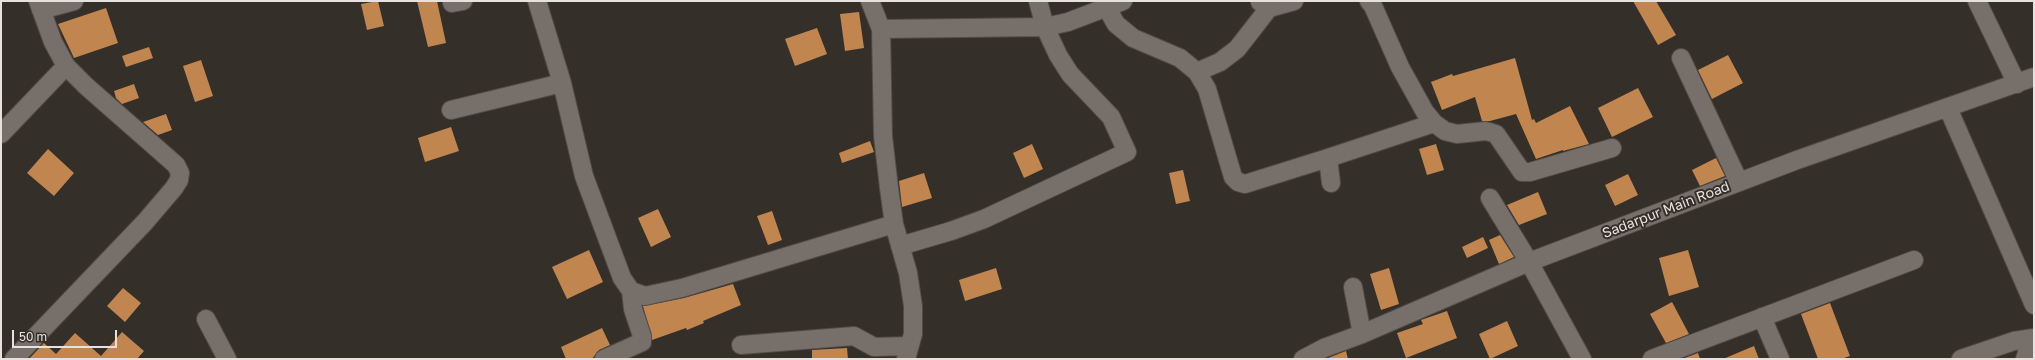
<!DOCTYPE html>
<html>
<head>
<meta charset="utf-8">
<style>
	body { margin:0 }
	#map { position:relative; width:2035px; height:360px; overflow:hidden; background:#352f2a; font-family:"Golos Text",sans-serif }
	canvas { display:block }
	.frame { position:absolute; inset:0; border:2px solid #e6e2df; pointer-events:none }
	.scale { position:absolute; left:12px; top:330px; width:105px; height:18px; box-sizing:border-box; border:2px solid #e6e2df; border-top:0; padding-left:5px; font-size:12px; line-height:14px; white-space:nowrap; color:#e6e2df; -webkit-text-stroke:3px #352f2a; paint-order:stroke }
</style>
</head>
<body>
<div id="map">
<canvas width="2035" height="360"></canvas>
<div class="frame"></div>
<div class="scale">50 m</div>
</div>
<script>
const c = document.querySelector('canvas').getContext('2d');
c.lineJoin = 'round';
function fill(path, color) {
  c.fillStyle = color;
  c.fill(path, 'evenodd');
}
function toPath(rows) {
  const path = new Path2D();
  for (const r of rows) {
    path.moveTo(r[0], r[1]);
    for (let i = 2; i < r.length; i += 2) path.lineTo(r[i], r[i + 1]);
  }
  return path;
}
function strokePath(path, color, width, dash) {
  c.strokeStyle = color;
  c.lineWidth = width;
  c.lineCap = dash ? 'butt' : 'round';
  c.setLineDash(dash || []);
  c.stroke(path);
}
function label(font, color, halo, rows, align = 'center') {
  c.font = font + ' "Golos Text",sans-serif';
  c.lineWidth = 4;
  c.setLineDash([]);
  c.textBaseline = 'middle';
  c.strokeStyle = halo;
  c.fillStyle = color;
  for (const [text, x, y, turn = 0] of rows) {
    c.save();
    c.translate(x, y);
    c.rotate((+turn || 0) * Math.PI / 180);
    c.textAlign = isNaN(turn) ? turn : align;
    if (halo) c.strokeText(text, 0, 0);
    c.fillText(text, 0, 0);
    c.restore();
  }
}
const building = toPath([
	[378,1,384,26,367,30,361,4],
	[417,1,437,1,446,43,428,47],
	[1633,1,1656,1,1676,35,1658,45],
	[106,8,118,43,74,58,58,24],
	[859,12,864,48,845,51,840,14],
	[817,28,827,54,795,66,785,39],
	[149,47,153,58,126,67,122,56],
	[1728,55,1743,83,1712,99,1698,70],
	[1515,58,1532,120,1534,119,1536,123,1570,106,1589,144,1563,151,1563,150,1536,159,1516,114,1490,121,1482,121,1475,97,1442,110,1431,82,1452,74,1453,76],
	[201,60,213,96,195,102,183,66],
	[134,84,139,98,122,104,116,98,114,91],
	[1638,88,1653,117,1612,137,1598,108],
	[166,114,172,130,158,135,143,122],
	[451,127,459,151,425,162,418,138],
	[870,141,874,152,842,163,839,153],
	[1032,144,1043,169,1024,178,1013,153],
	[1436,144,1444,170,1427,175,1419,149],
	[48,149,74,173,54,196,27,173],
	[1716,158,1725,176,1700,186,1692,170],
	[1183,170,1190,201,1176,204,1169,173],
	[924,173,932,198,902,207,899,181],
	[1628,174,1638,195,1615,206,1605,185],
	[1538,192,1547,214,1519,225,1507,205],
	[658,209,671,237,651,247,638,218],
	[772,211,782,240,768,245,757,216],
	[1500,235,1514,257,1499,264,1489,240],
	[1483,237,1488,248,1467,258,1462,247],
	[589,250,603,282,567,299,552,267],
	[1688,250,1699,287,1669,296,1659,258],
	[996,268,1002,289,965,301,959,280],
	[1389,268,1399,304,1381,310,1370,274],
	[733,284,741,305,703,321,704,323,687,330,686,328,652,340,643,306,684,298],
	[123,288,141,303,125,322,107,306],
	[1672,302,1689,334,1666,343,1650,314],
	[1830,303,1850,356,1841,359,1818,359,1801,314],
	[1447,311,1457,338,1406,358,1397,333,1423,324,1421,320],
	[1507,321,1518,346,1490,359,1479,334],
	[602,328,610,345,599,350,592,359,566,359,561,347],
	[122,332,144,351,137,359,29,359,44,343,56,354,75,333,101,356],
	[1754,346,1759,359,1723,359],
	[847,348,848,359,812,359,812,350],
	[1346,351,1348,359,1326,359,1328,358],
	[1698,353,1700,359,1682,359]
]);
const minor = toPath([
	[537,1,562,83,584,176,622,278,631,291,645,296,682,288,894,224],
	[870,1,881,29,883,136,889,188,894,224,908,273,913,306,913,334,906,359],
	[1103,1,1116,24,1133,38,1180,58,1197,72,1207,89,1233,177,1238,182,1245,184,1328,158],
	[1369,1,1373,6,1400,67,1425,112,1434,123,1445,131,1457,134,1486,131,1496,134,1522,172,1530,172,1612,148],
	[1977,1,2017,84],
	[1260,2,1269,8,1294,1],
	[452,3,463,1],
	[41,10,74,1],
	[881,29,1045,27,1068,22,1123,1],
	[1681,58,1739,182],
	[1197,72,1220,62,1237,49,1269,8],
	[1948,108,2034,305],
	[451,110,562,83],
	[1,134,66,66],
	[1331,183,1328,158,1434,123],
	[1490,198,1529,262,1582,359],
	[900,246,951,231,984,219,1127,152,1111,117,1070,74,1058,55,1045,27,1038,1],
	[1353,287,1362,334],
	[1762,317,1780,359],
	[206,319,227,359],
	[741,345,854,336,874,347,909,346],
	[14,359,145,222,174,188,179,180,180,173,176,165,86,86,66,66,53,42,38,1],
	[604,359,642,342,642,336,633,309,631,291],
	[1303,359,1324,348,1362,334,1529,262,1797,160,2034,77],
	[1652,359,1914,260],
	[1961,359,2014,341,2034,338],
	[2025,359,2031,339]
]);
const streetNames = [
	["Sadarpur Main Road",1666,210,-21]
];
fill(building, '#c18550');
strokePath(minor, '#514c47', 20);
strokePath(minor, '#77706a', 18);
label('14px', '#e6e2df', '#352f2a', streetNames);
</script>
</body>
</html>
